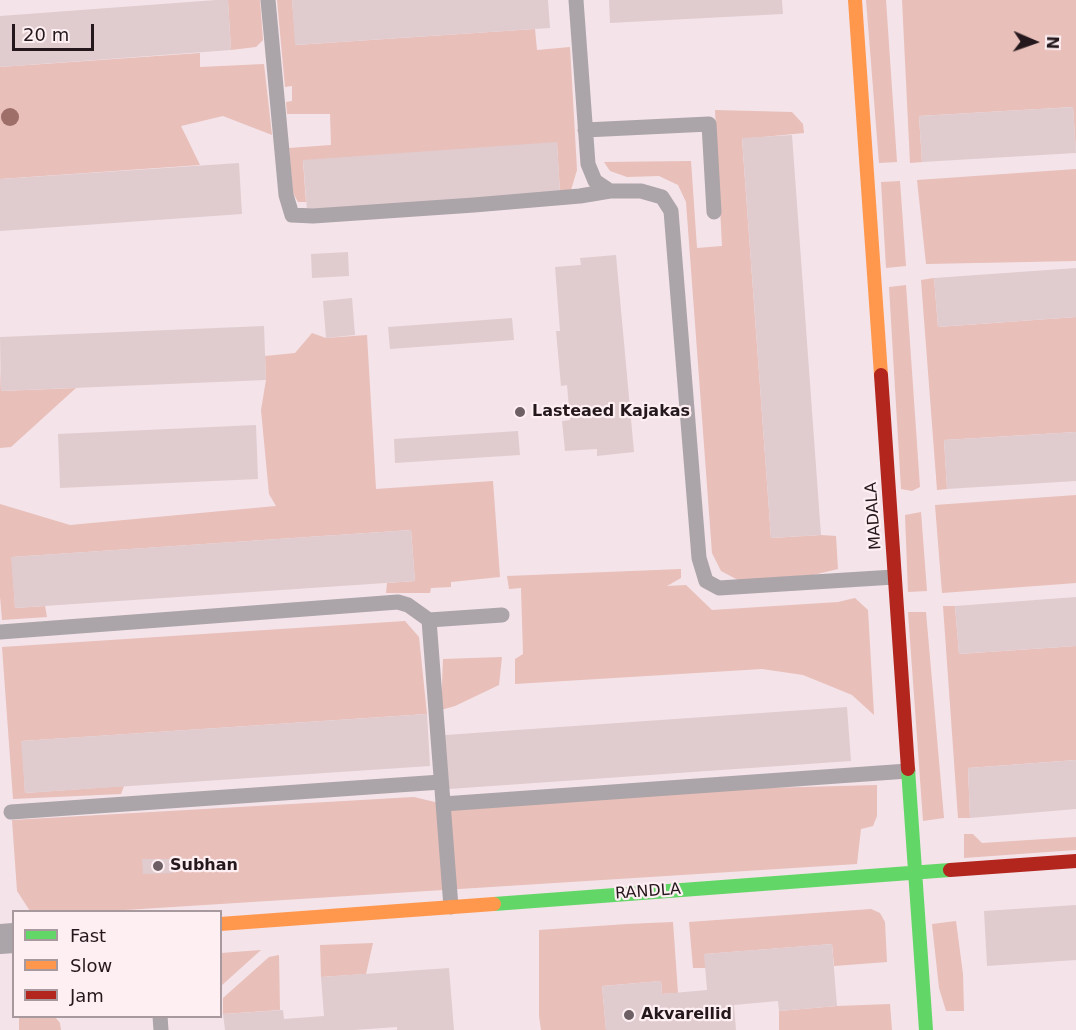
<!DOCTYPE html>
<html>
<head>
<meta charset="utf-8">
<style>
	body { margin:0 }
	#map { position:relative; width:1076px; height:1030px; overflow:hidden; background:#f4e3e9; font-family:"DejaVu Sans",sans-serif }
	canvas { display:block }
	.legend { position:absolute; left:12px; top:910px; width:210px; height:108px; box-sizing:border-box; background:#feeff3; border:2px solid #a7999d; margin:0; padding:8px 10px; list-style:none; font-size:18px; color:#25181c }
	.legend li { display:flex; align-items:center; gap:12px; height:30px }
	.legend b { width:30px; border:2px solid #a7999d }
	.north { position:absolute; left:1004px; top:12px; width:60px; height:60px; -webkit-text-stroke:4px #feeff3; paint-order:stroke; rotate:92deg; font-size:16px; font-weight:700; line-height:24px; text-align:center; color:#25181c }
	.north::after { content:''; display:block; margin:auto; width:21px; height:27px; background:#25181c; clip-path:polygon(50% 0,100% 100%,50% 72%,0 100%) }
	.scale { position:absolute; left:12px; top:24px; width:82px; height:27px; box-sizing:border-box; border:3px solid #25181c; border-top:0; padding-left:8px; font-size:18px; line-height:21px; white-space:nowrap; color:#25181c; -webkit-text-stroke:4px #feeff3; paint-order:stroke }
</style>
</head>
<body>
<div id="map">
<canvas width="1076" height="1030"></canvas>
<ul class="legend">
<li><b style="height:8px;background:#63d668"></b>Fast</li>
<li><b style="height:8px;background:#ff974d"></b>Slow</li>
<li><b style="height:8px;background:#b3261e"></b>Jam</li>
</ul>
<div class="north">N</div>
<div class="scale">20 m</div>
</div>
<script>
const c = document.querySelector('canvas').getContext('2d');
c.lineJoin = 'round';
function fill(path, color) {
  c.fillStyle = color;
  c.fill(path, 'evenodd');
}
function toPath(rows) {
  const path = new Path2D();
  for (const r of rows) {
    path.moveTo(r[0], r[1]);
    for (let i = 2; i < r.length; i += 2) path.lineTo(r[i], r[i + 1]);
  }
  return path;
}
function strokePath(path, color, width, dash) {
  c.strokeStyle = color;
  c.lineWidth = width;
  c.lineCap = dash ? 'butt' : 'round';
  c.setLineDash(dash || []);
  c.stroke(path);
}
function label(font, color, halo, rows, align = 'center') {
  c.font = font + ' "DejaVu Sans",sans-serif';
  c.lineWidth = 4.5;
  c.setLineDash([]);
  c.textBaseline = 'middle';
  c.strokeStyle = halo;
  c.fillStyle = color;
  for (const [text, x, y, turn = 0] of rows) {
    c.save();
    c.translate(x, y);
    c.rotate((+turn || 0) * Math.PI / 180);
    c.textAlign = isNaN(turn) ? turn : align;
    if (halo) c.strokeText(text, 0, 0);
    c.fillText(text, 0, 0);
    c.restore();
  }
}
const green = toPath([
	[228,0,260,0,263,40,256,47,231,50],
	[277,0,292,0,296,45,535,29,537,50,570,47,577,170,571,190,560,192,557,143,303,161,306,202,298,202,293,193,289,148,331,145,330,114,287,114,286,102,292,101,292,86,285,87],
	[866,0,886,0,897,162,879,163],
	[902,0,1076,0,1076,153,1073,107,919,116,922,162,910,163],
	[200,53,200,67,264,64,272,135,223,116,181,126,200,165,0,179,0,67],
	[715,110,792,112,803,124,804,133,742,139,771,538,821,535,836,536,838,569,813,575,738,580,721,571,712,553,686,202,678,185,659,176,627,177,610,171,604,162,691,161,697,248,722,246],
	[1076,169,1076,261,926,264,917,180],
	[900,181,906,266,886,268,881,182],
	[934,278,938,327,1076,317,1076,432,944,440,947,489,937,490,921,280],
	[906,285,920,487,912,491,901,489,889,287],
	[312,333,326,338,367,335,376,489,493,481,500,577,451,582,451,587,431,588,430,593,386,593,387,583,415,581,411,530,12,557,15,608,45,606,47,617,2,620,0,596,0,504,70,525,276,506,269,494,261,410,266,380,265,356,295,353],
	[0,366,1,391,76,388,11,447,0,448],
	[1076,495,1076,583,942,593,935,505],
	[921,512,927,591,908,592,905,515],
	[681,569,681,578,667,586,686,585,712,610,838,602,855,598,868,610,874,715,852,695,835,688,803,675,762,669,515,684,515,659,523,654,521,588,509,589,507,576],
	[943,606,955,606,959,654,1076,646,1076,760,968,768,970,818,958,818],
	[908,612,926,612,944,818,923,821],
	[405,621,419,637,427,714,22,741,25,793,124,786,121,794,13,799,2,647],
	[502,657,499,685,455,706,441,710,443,659],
	[877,785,877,816,873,826,861,829,857,864,109,911,30,911,17,891,12,820,414,797,443,804,622,792],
	[964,834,973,834,982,843,1076,837,1076,850,964,858],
	[871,909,880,913,885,922,887,962,834,966,832,944,705,954,706,968,693,968,689,922],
	[956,921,963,974,964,1011,946,1011,939,988,932,924],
	[673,922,678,993,662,994,661,981,602,986,606,1030,541,1030,539,1016,539,930,627,924],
	[373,943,366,974,321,977,320,945],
	[261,950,221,986,221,953],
	[279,955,280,1010,223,1014,223,998,269,957],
	[890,1004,892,1030,779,1030,779,1011,837,1006],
	[19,1017,55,1017,60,1023,61,1030,19,1030]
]);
const building = toPath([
	[216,0,228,0,231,50,0,67,0,16],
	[292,0,548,0,550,28,295,45],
	[609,0,782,0,783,14,610,23],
	[1073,107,1076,153,922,162,919,116],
	[792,135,821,535,771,538,742,138],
	[557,142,560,192,307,210,303,160],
	[239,163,242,214,0,231,0,179],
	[348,252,349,276,312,278,311,254],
	[616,255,634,452,597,456,597,449,565,451,562,421,570,420,567,385,561,386,556,331,560,331,555,267,581,265,580,258],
	[1076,268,1076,317,938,327,934,278],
	[352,298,355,335,326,338,323,301],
	[512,318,514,340,390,349,388,327],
	[264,326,266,380,1,391,0,337],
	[256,425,258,479,60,488,58,434],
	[518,431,520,455,395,463,394,439],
	[1076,432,1076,481,947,489,944,440],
	[411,530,415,581,15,608,11,557],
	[1076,597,1076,646,959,654,955,606],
	[847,707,851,761,449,789,445,735],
	[427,714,430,766,25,793,21,741],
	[1076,760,1076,809,970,818,968,768],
	[142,859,173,859,173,873,143,874],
	[1076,905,1076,960,987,966,984,911],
	[832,944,837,1006,779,1011,778,1001,734,1005,736,1030,606,1030,602,986,661,981,662,994,707,990,704,954],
	[449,968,454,1030,397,1030,397,1027,354,1030,225,1030,223,1014,283,1010,284,1019,324,1016,321,977]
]);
const lane = toPath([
	[268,0,286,195,292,215,313,216,474,205,580,196,610,191],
	[576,0,588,164,595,181,610,191,641,191,662,197,671,211,699,558,706,581,719,588,894,577],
	[585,130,709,124,714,212],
	[429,620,451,907],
	[0,632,398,602,408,605,429,620,502,615],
	[443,804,908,771],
	[11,812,441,782],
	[160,1016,161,1030]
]);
const street = toPath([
	[0,939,14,938]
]);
const fast = toPath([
	[908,769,926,1030],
	[494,904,950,870]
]);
const slow = toPath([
	[855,0,881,375],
	[220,924,494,904]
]);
const jam = toPath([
	[881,375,908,769],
	[950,870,1076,861]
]);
const trees = [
	[10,117]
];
const markers = [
	[520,412,6,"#6d5f64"],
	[158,866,6,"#6d5f64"],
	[629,1015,6,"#6d5f64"]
];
const poiNames = [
	["Lasteaed Kajakas",532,412],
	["Subhan",170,866],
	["Akvarellid",641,1015]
];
const streetNames = [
	["MADALA",874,516,-94],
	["RANDLA",648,892,-4]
];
fill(green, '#e8bfb9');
fill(building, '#e0cccf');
strokePath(lane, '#aba4a8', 15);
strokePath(street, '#aba4a8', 30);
strokePath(fast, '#63d668', 14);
strokePath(slow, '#ff974d', 14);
strokePath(jam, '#b3261e', 14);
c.fillStyle = '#9e6e69';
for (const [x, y] of trees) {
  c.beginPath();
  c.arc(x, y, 9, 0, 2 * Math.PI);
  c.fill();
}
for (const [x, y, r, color] of markers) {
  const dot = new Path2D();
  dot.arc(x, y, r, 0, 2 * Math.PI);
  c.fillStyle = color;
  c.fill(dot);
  strokePath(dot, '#feeff3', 2);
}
label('bold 16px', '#25181c', '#feeff3', poiNames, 'left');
label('16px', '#25181c', '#feeff3', streetNames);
</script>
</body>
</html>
